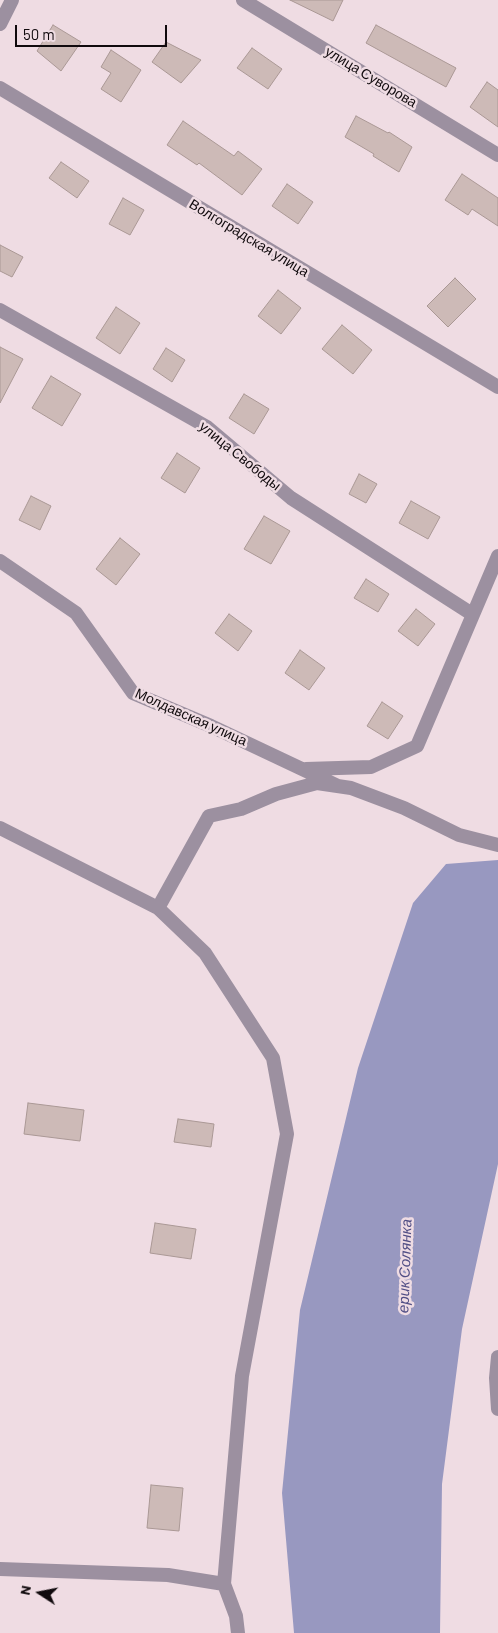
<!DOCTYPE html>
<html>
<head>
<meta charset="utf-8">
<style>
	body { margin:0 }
	#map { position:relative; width:498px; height:1633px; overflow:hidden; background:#efdce3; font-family:Barlow,sans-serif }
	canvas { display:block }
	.north { position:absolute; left:15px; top:1568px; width:50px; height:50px; -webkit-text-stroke:4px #efdce3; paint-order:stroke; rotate:281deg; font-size:14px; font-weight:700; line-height:20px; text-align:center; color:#100a0d }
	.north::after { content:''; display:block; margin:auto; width:18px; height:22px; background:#100a0d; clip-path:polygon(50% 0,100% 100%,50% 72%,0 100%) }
	.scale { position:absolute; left:15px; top:25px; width:152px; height:22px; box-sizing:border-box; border:2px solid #100a0d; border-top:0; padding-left:6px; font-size:15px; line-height:18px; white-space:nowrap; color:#100a0d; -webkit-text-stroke:4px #efdce3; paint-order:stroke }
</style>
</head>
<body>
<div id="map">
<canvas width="498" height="1633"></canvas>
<div class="north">N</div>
<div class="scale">50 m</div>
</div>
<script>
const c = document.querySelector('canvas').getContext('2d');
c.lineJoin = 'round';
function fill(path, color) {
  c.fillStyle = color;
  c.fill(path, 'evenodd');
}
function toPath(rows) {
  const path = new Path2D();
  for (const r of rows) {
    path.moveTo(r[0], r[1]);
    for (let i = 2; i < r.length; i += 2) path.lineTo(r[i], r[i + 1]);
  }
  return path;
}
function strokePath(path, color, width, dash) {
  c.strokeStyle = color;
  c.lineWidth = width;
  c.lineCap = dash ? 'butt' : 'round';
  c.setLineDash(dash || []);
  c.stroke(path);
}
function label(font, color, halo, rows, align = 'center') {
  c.font = font + ' Barlow,sans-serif';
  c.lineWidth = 5;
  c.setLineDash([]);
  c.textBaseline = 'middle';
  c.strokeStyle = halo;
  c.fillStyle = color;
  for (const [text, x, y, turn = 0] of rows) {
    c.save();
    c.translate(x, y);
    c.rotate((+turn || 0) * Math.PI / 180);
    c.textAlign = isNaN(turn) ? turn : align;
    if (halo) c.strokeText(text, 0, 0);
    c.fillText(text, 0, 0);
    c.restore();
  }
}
const water = toPath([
	[498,860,498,1164,462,1329,442,1484,440,1633,294,1633,282,1493,300,1310,358,1068,413,903,446,864]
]);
const building = toPath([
	[290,0,343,0,333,21,290,0],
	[53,25,81,42,61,71,37,51,53,25],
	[376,25,456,68,446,87,366,43,376,25],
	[166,42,201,60,181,83,152,62,166,42],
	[252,48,282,69,268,89,237,68,252,48],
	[111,50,141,70,121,102,101,89,111,73,101,67,111,50],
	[487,82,498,90,498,127,470,107,487,82],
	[356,116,388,133,389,132,412,147,399,172,373,156,374,154,345,137,356,116],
	[183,121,234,156,238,151,262,169,242,195,199,163,197,165,167,145,183,121],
	[61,162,89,181,77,198,49,178,61,162],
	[462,174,498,198,498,226,472,209,468,215,445,200,462,174],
	[287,184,313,202,298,224,272,206,287,184],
	[123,198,144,210,130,235,109,224,123,198],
	[0,245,23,257,12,277,0,271,0,245],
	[455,278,476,299,448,327,427,306,455,278],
	[278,290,301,308,281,334,258,316,278,290],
	[116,307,140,323,120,354,96,338,116,307],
	[342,325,372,350,353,374,322,349,342,325],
	[0,347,23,359,0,403,0,347],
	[166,348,185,360,172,382,153,369,166,348],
	[51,376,81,394,62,426,32,408,51,376],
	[244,394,269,409,254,434,229,418,244,394],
	[177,453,200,468,185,493,161,478,177,453],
	[359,474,377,484,366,503,349,494,359,474],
	[31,496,51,506,40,530,19,520,31,496],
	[411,501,440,517,428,539,399,523,411,501],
	[264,516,290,531,271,564,244,549,264,516],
	[120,538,140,554,116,585,96,569,120,538],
	[366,579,389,594,378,612,354,598,366,579],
	[416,609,435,624,418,646,398,631,416,609],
	[229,614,252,631,238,651,215,633,229,614],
	[300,650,325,668,309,690,285,673,300,650],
	[382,702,403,716,388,739,367,726,382,702],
	[28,1103,84,1110,80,1141,24,1134,28,1103],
	[178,1119,214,1124,211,1147,174,1142,178,1119],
	[155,1223,196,1229,191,1259,150,1253,155,1223],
	[151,1485,183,1488,179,1531,147,1528,151,1485]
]);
const minor = toPath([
	[243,0,498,155],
	[0,24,12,0],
	[0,88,498,387],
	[0,310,207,427,291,498,472,614],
	[0,561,76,613,133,693,211,726,338,786],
	[306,769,371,767,417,746,498,556],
	[0,828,158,908,205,953,273,1058,287,1134,242,1376,224,1584,236,1616,238,1633],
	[158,908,209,816,241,809,276,794,317,783,351,788,404,808,459,835,498,845],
	[498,1357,496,1378,498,1409],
	[0,1569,168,1575,224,1584]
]);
const streetNames = [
	["улица Суворова",371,77,31],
	["Волгоградская улица",249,238,31],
	["улица Свободы",240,456,39],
	["Молдавская улица",191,717,24]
];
const waterNames = [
	["ерик Солянка",405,1266,-88]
];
fill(water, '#9898c0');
fill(building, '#cdbab7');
strokePath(building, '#aa9895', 1);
strokePath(minor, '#9c90a0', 14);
label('14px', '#100a0d', '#efdce3', streetNames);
label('italic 15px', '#514e85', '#efdce3', waterNames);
</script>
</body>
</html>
